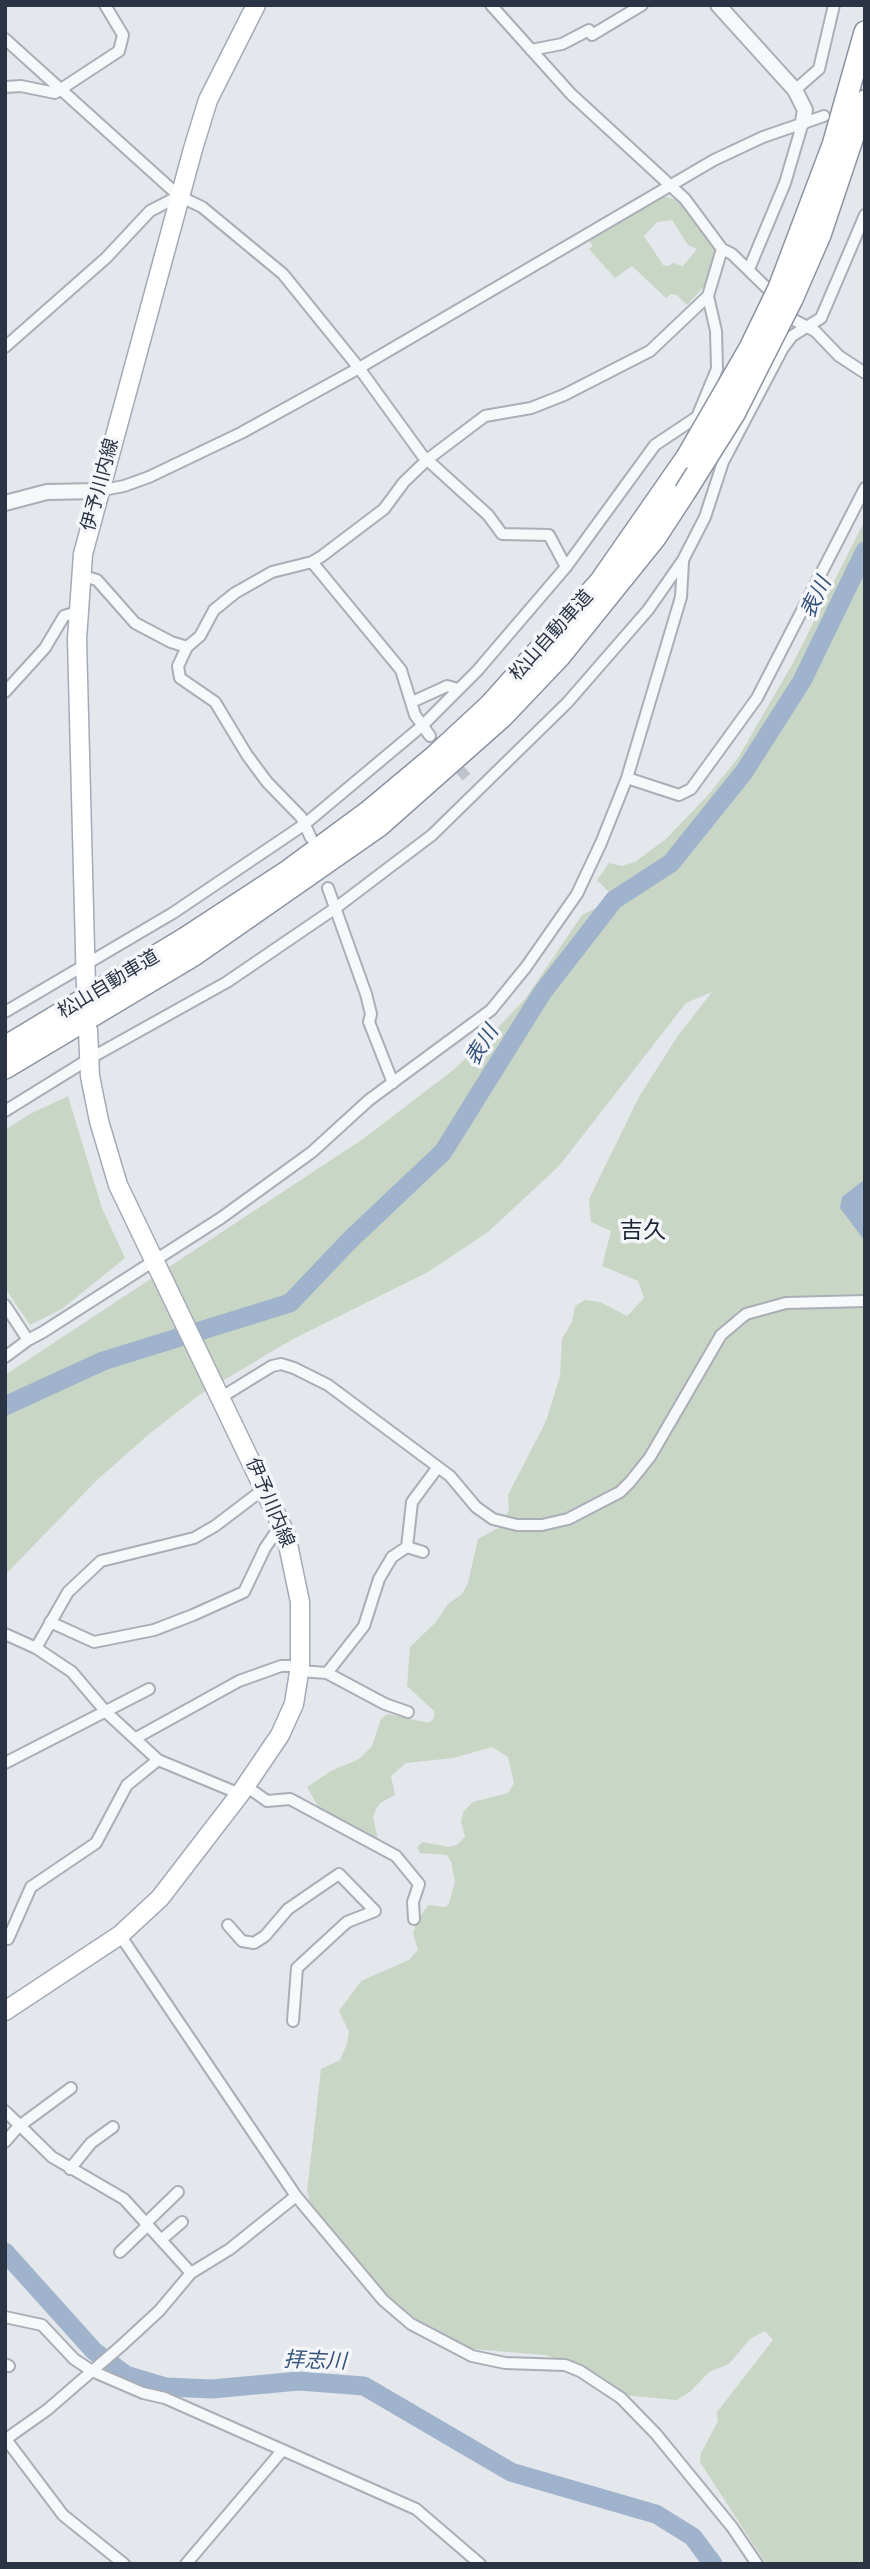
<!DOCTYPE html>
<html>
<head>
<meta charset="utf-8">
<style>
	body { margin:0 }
	#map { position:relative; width:870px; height:2569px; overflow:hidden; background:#e4e7ec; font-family:Poppins,sans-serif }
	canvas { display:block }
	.frame { position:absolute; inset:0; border:7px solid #2b3445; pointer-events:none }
</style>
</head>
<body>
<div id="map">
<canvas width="870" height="2569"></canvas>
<div class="frame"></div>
</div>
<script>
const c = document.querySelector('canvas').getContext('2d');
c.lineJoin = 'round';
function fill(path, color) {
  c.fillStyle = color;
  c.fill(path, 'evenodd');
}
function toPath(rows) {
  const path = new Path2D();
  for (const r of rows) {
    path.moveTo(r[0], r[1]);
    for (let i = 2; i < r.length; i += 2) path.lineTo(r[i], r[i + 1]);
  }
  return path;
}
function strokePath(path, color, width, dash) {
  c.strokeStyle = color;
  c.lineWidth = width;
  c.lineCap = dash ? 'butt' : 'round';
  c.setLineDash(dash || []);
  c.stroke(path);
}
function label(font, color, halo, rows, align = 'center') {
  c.font = font + ' Poppins,"Noto Sans JP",sans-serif';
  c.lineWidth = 7;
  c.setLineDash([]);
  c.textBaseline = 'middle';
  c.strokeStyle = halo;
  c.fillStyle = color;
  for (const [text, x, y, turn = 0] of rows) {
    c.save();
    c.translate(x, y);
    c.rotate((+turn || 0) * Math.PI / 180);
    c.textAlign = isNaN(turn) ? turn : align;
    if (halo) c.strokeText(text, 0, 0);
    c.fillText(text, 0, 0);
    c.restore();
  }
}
const green = toPath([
	[663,196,680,201,718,250,707,283,687,305,677,295,671,294,666,298,632,266,615,278,589,249,593,246,589,240],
	[672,220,688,245,697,249,683,266,673,263,669,266,663,265,644,236,657,222],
	[865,520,865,2564,766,2564,700,2462,701,2453,718,2421,717,2412,773,2340,765,2331,750,2339,729,2364,709,2372,691,2391,677,2400,622,2395,573,2364,545,2355,471,2349,415,2318,386,2294,310,2202,307,2191,321,2069,340,2060,347,2044,349,2032,339,2011,361,1981,409,1960,418,1950,413,1933,417,1921,428,1905,446,1907,449,1903,455,1882,451,1862,447,1855,420,1853,417,1847,423,1842,449,1847,457,1845,465,1837,461,1821,464,1811,473,1802,508,1793,514,1783,508,1757,492,1747,453,1758,406,1763,391,1776,395,1795,380,1803,376,1809,373,1818,378,1839,375,1841,320,1810,307,1787,331,1771,359,1759,372,1746,381,1719,388,1714,429,1723,434,1718,434,1711,407,1686,410,1647,436,1622,448,1604,462,1594,468,1583,478,1539,502,1526,509,1509,508,1495,546,1421,560,1376,562,1339,572,1322,575,1306,585,1300,600,1302,627,1316,644,1298,638,1281,602,1266,611,1231,591,1222,589,1199,639,1097,677,1037,712,992,686,1003,559,1166,488,1232,428,1272,293,1339,199,1395,148,1435,97,1480,5,1575,5,1375,363,1139,452,1071,490,1036,525,999,582,915,602,905,611,894,597,880,609,863,622,866,635,862,666,839,709,794,738,758,793,663],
	[68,1096,102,1208,125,1258,62,1309,30,1325,5,1288,5,1130,30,1114]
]);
const water = toPath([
	[865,1179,865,1241,840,1208,842,1197]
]);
const river = toPath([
	[5,1406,103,1361,290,1303,350,1240,443,1152,542,993,614,900,671,863,744,772,802,681,865,551],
	[5,2252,94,2351,126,2375,166,2387,212,2389,299,2381,364,2386,511,2472,656,2514,693,2537,713,2564]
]);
const minorTunnel = toPath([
	[430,736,470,781]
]);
const minor = toPath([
	[491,5,571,94,685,199,722,249,732,254,776,297],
	[5,39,179,196,202,207,283,274,359,368,422,455,488,515,502,534,549,535,566,567],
	[531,50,562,44,589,30,592,35,642,5],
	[5,87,21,86,55,93,119,51,123,35,105,5],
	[795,90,819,69,834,5],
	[749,269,785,183,803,122],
	[786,310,794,320,815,331,839,356,865,373],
	[5,347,106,258,150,211,179,196],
	[98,491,124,486,149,477,241,433,359,368,714,160,763,137,824,116],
	[312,562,401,670,415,715,430,736],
	[80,575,97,580,135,623,171,642,187,647,200,636,214,610,235,593,272,572,312,562,322,556,384,509,404,482,428,459,485,416,531,408,564,395,650,351,708,296,722,249],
	[187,647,178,666,180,678,215,702,247,755,267,782,301,817,311,838],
	[5,692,45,648,64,616,77,612],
	[412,702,447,686,458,689],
	[627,778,679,795,691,789,757,698,865,488],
	[328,888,366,994,371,1014,369,1022,393,1083],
	[5,1012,173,913,305,824,422,726,477,671,566,567,655,445,697,417,717,369,716,331,708,296],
	[5,1111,89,1059,227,982,337,907,432,835,567,703,648,610,683,560,705,517,723,462,783,348,792,336,821,318,865,215],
	[5,1305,28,1340,43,1332,221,1218,312,1152,369,1100,491,1010,526,967,577,894,601,843,627,778,681,597,683,562],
	[5,1357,28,1340],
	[220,1398,272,1366,281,1364,294,1368,328,1385,450,1476,476,1507,493,1519,517,1525,542,1525,568,1519,620,1492,630,1482,650,1457,721,1335,746,1314,786,1303,865,1301],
	[407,1547,412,1502,438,1467],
	[50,1622,94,1642,154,1630,193,1615,244,1592,265,1548,276,1532,283,1528],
	[5,1634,36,1648,72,1672,106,1712,158,1760,240,1794],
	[36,1648,68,1592,101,1561,194,1538,215,1526,265,1488],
	[299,1671,327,1673,385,1704,408,1712],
	[327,1673,364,1626,379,1579,392,1557,407,1547,423,1552],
	[136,1738,239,1681,281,1666,300,1666],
	[5,1763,149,1689],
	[246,1786,267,1801,290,1799,396,1856,419,1884,413,1902,414,1919],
	[228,1925,242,1941,254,1943,265,1936,288,1909,339,1874,375,1911,347,1922,297,1968,293,2021],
	[120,1935,296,2196,383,2300,411,2324,472,2356,505,2363,565,2365,580,2371,621,2398,656,2434,732,2527,757,2564],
	[8,1939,31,1887,96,1843,127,1785,158,1760],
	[5,2111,52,2157,124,2199,191,2273],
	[5,2142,18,2127,71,2088],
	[70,2169,91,2143,113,2127],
	[145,2224,178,2192],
	[161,2240,182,2222],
	[120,2252,147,2226],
	[5,2317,42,2325,74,2359,92,2371,143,2393,165,2398,416,2509,480,2564],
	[5,2364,9,2366],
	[5,2438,63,2515,124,2564],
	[6,2439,47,2410,121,2346,159,2311,191,2273,230,2249,296,2196],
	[186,2564,281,2452]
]);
const tertiary = toPath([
	[718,5,795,90,805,110,803,122],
	[5,503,47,492,98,491]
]);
const primary = toPath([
	[86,988,77,639,83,554,193,149,208,100,256,5],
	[5,2011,120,1935,160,1898,240,1794,280,1735,294,1704,300,1666,300,1602,286,1535,118,1185,99,1121,90,1076,88,1030]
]);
const motorway = toPath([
	[779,288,833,145,865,32],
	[792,299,820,235,865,101],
	[5,1047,184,939,288,871,368,812,435,756,490,705,600,582,687,457],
	[5,1068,194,955,379,826,502,717,560,656,655,538,685,492]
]);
const motorwayBridge = toPath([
	[687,457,750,348,779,288],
	[685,492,734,414,792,299]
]);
const streetNames = [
	["伊予川内線",101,485,-75],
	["松山自動車道",552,636,-48],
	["松山自動車道",109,985,-31],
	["伊予川内線",269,1503,67]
];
const waterNames = [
	["表川",817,598,-64],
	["表川",483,1046,-58],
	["拝志川",315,2362,2]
];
const quarterNames = [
	["吉久",643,1232]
];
fill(green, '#c9d6c5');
fill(water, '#9fb4cc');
strokePath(river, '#9fb4cc', 19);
strokePath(minorTunnel, '#bfc3cb', 10, [10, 5]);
strokePath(minor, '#a9aeb7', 14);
strokePath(tertiary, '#a9aeb7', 18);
strokePath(primary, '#a3abb8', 21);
strokePath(motorway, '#8b94a3', 24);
strokePath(minor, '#f7f8fa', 10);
strokePath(tertiary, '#f7f8fa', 14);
strokePath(primary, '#fff', 18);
strokePath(motorway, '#fff', 21);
strokePath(motorwayBridge, '#8b94a3', 24, []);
strokePath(motorwayBridge, '#fff', 21);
label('19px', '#2b3445', '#f4f6f9', streetNames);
label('italic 21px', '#34527a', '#f4f6f9', waterNames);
label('23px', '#1d2536', '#f4f6f9', quarterNames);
</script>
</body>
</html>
